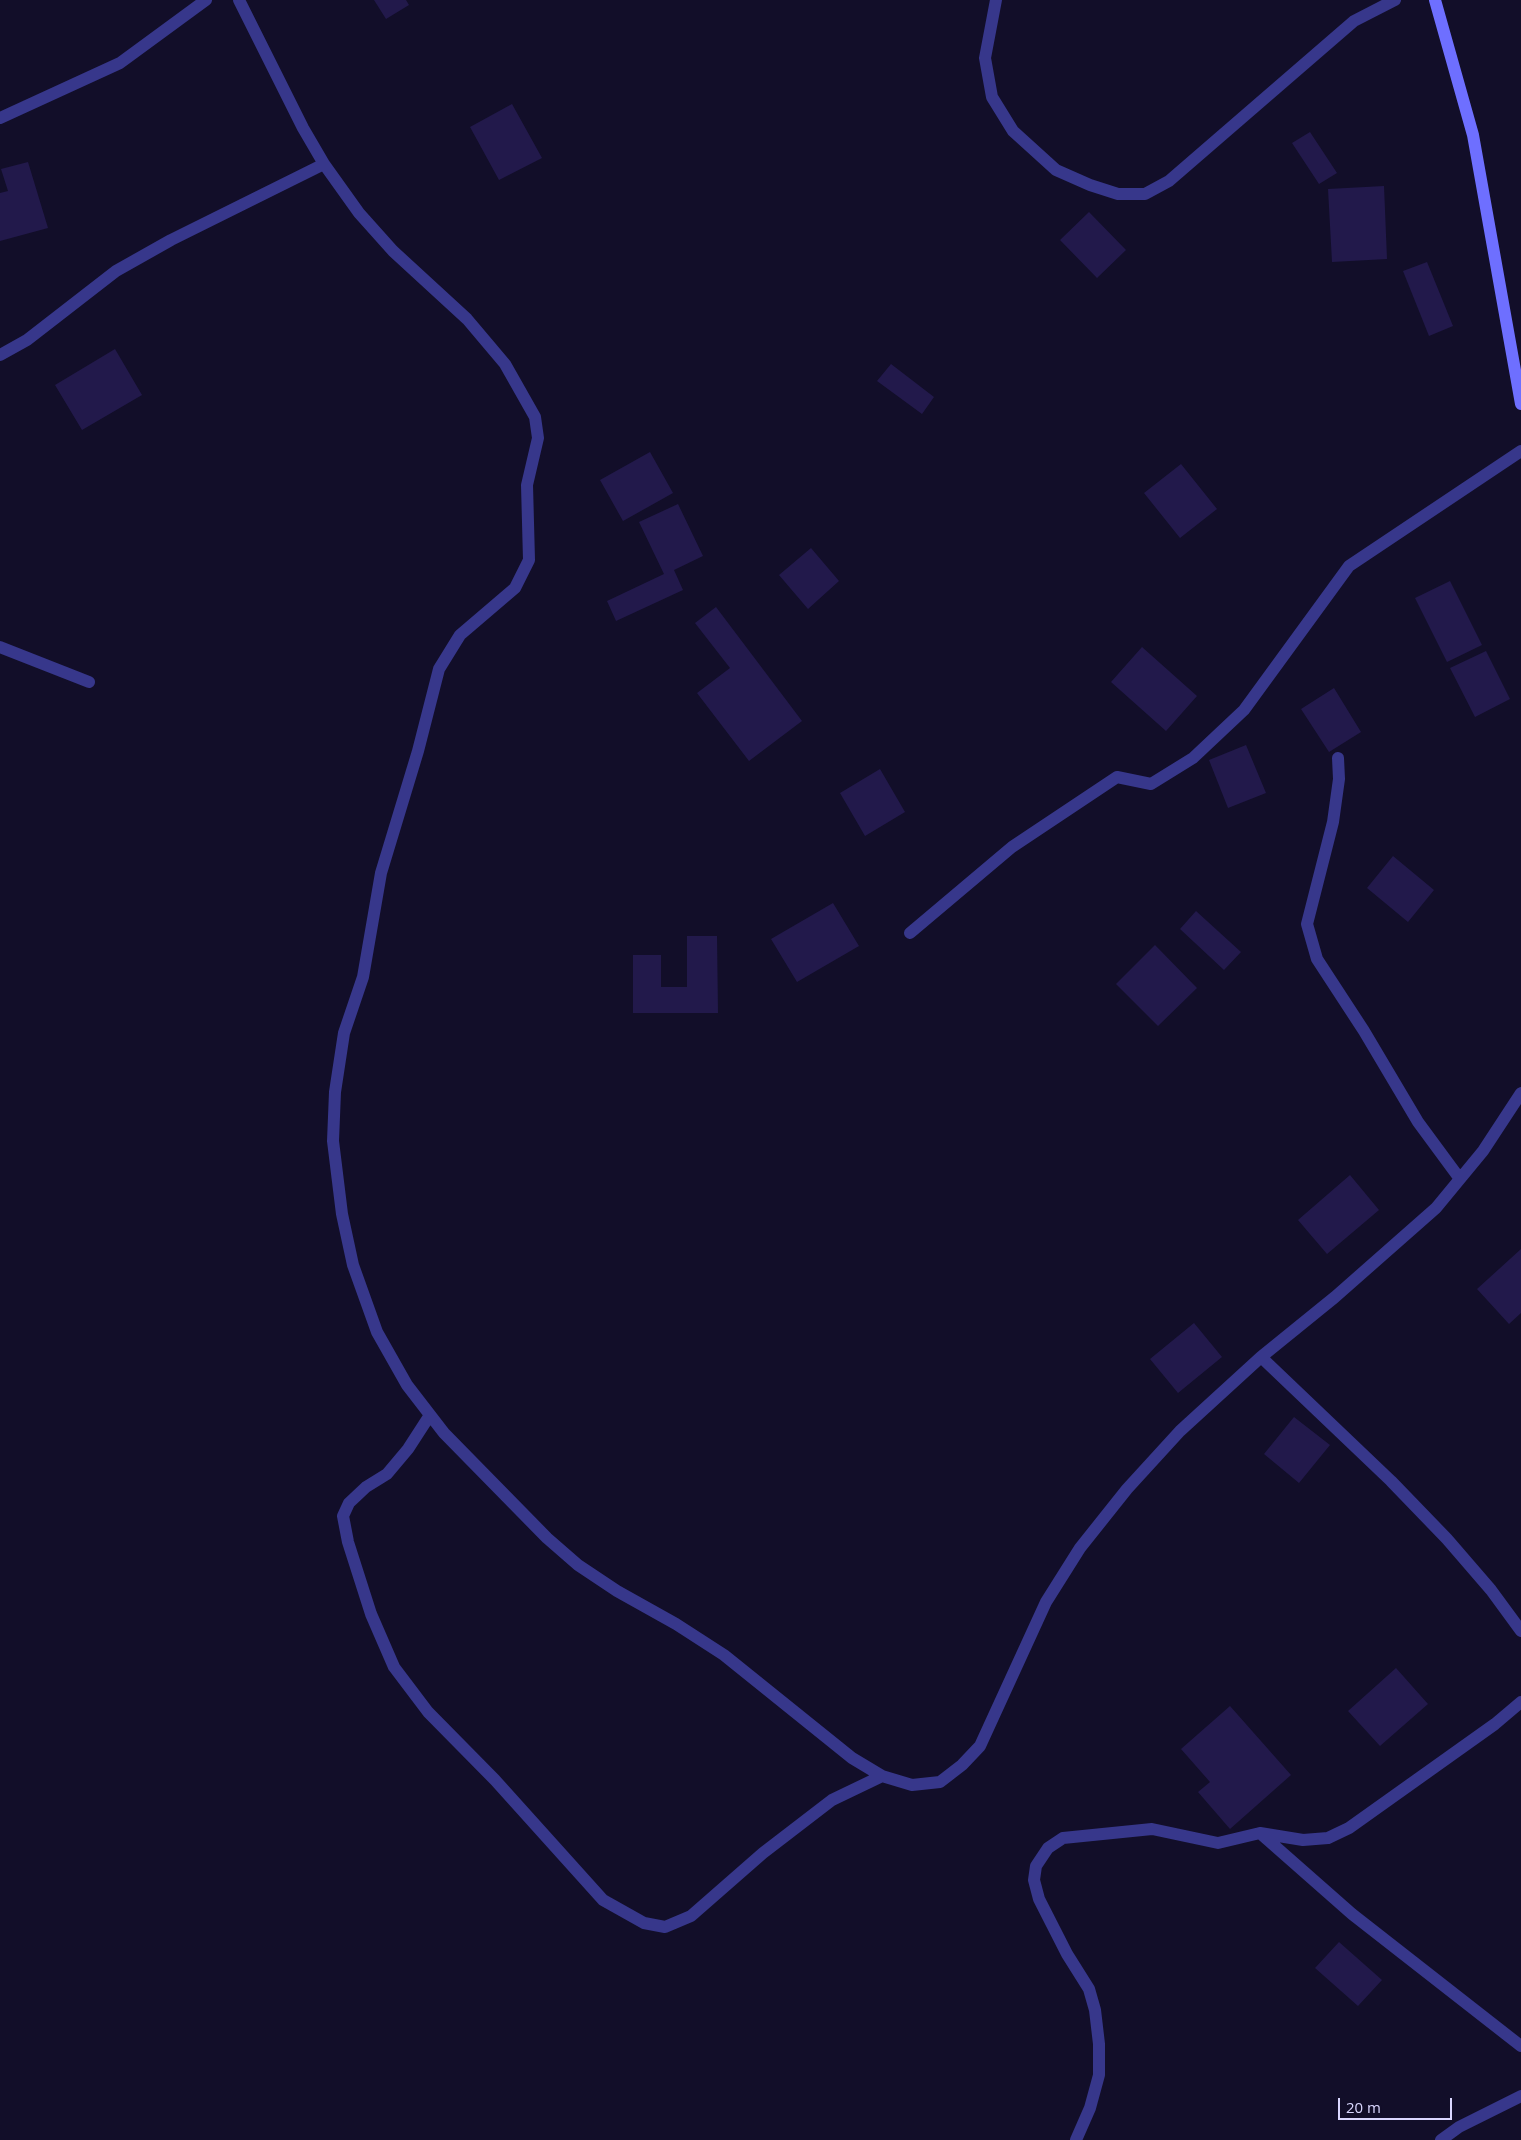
<!DOCTYPE html>
<html>
<head>
<meta charset="utf-8">
<style>
	body { margin:0 }
	#map { position:relative; width:1521px; height:2140px; overflow:hidden; background:#120e29; font-family:"Open Sans",sans-serif }
	canvas { display:block }
	.scale { position:absolute; left:1338px; top:2098px; width:114px; height:22px; box-sizing:border-box; border:2px solid #dad7ff; border-top:0; padding-left:6px; font-size:15px; line-height:18px; white-space:nowrap; color:#dad7ff; -webkit-text-stroke:4px #120e29; paint-order:stroke }
</style>
</head>
<body>
<div id="map">
<canvas width="1521" height="2140"></canvas>
<div class="scale">20 m</div>
</div>
<script>
const c = document.querySelector('canvas').getContext('2d');
c.lineJoin = 'round';
function fill(path, color) {
  c.fillStyle = color;
  c.fill(path, 'evenodd');
}
function toPath(rows) {
  const path = new Path2D();
  for (const r of rows) {
    path.moveTo(r[0], r[1]);
    for (let i = 2; i < r.length; i += 2) path.lineTo(r[i], r[i + 1]);
  }
  return path;
}
function strokePath(path, color, width, dash) {
  c.strokeStyle = color;
  c.lineWidth = width;
  c.lineCap = dash ? 'butt' : 'round';
  c.setLineDash(dash || []);
  c.stroke(path);
}
const building = toPath([
	[374,0,406,0,409,5,386,19],
	[512,104,542,158,499,180,470,127],
	[1310,132,1337,173,1319,184,1292,143],
	[28,162,48,228,0,241,0,193,8,191,1,169],
	[1384,186,1387,259,1332,262,1328,189],
	[1089,212,1126,250,1097,278,1060,240],
	[1427,262,1453,326,1429,336,1403,271],
	[115,349,142,395,82,430,55,385],
	[891,364,934,397,922,414,877,381],
	[650,452,673,493,623,521,600,480],
	[1181,464,1217,509,1180,538,1144,493],
	[678,504,703,556,674,570,683,590,616,621,607,601,664,574,639,522],
	[811,548,839,581,808,609,779,575],
	[1450,581,1482,645,1447,662,1415,598],
	[716,607,802,721,749,761,697,693,730,668,695,623],
	[1142,647,1197,696,1166,731,1111,682],
	[1486,651,1510,699,1475,717,1450,668],
	[1334,688,1361,732,1329,752,1301,709],
	[1246,745,1266,793,1228,808,1209,760],
	[880,769,905,812,865,836,840,793],
	[1393,856,1434,890,1408,922,1367,888],
	[833,903,859,946,797,982,771,939],
	[1196,911,1241,952,1224,970,1180,929],
	[687,936,717,936,718,1013,633,1013,633,955,661,955,661,987,687,987],
	[1155,945,1197,988,1158,1026,1116,984],
	[1350,1175,1379,1210,1327,1254,1298,1220],
	[1521,1249,1521,1313,1509,1324,1477,1289],
	[1194,1323,1222,1357,1178,1393,1150,1359],
	[1294,1417,1330,1445,1299,1483,1264,1454],
	[1396,1668,1428,1704,1380,1746,1348,1711],
	[1230,1706,1291,1775,1230,1829,1198,1792,1210,1782,1181,1749],
	[1339,1942,1382,1980,1358,2006,1315,1968]
]);
const street = toPath([
	[239,0,303,128,324,164,359,213,393,251,467,319,505,364,535,417,538,438,527,485,529,560,515,588,460,635,439,669,418,751,381,873,363,977,344,1033,335,1092,333,1141,342,1214,353,1265,377,1332,407,1385,444,1433,547,1538,578,1565,617,1591,676,1624,724,1655,852,1758,882,1776,912,1785,940,1782,962,1765,980,1746,1046,1602,1080,1548,1127,1489,1180,1431,1261,1357,1335,1297,1436,1208,1483,1151,1521,1093],
	[996,0,985,58,992,97,1013,131,1056,170,1090,185,1118,194,1145,194,1169,181,1354,21,1395,0],
	[0,118,120,63,206,0],
	[0,355,27,340,116,271,171,240,324,164],
	[0,647,89,682],
	[1338,758,1339,779,1333,822,1307,924,1317,959,1364,1031,1418,1122,1460,1179],
	[910,933,1012,847,1117,777,1151,784,1193,758,1244,710,1349,566,1521,451],
	[1261,1357,1391,1481,1447,1539,1491,1590,1521,1631],
	[430,1415,408,1449,387,1474,366,1487,349,1503,343,1516,348,1542,371,1614,394,1667,428,1712,495,1780,603,1900,644,1923,665,1927,691,1916,763,1853,832,1800,882,1776],
	[1260,1833,1352,1914,1521,2046],
	[1076,2140,1090,2108,1099,2075,1099,2044,1095,2010,1089,1989,1067,1954,1039,1899,1034,1880,1036,1866,1048,1848,1063,1838,1152,1829,1218,1843,1260,1833,1303,1840,1328,1838,1349,1828,1495,1724,1521,1702],
	[1441,2140,1459,2127,1521,2096]
]);
const secondary = toPath([
	[1435,0,1473,135,1521,404]
]);
fill(building, '#22194b');
strokePath(street, '#37378b', 12);
strokePath(secondary, '#6e6fff', 12);
</script>
</body>
</html>
